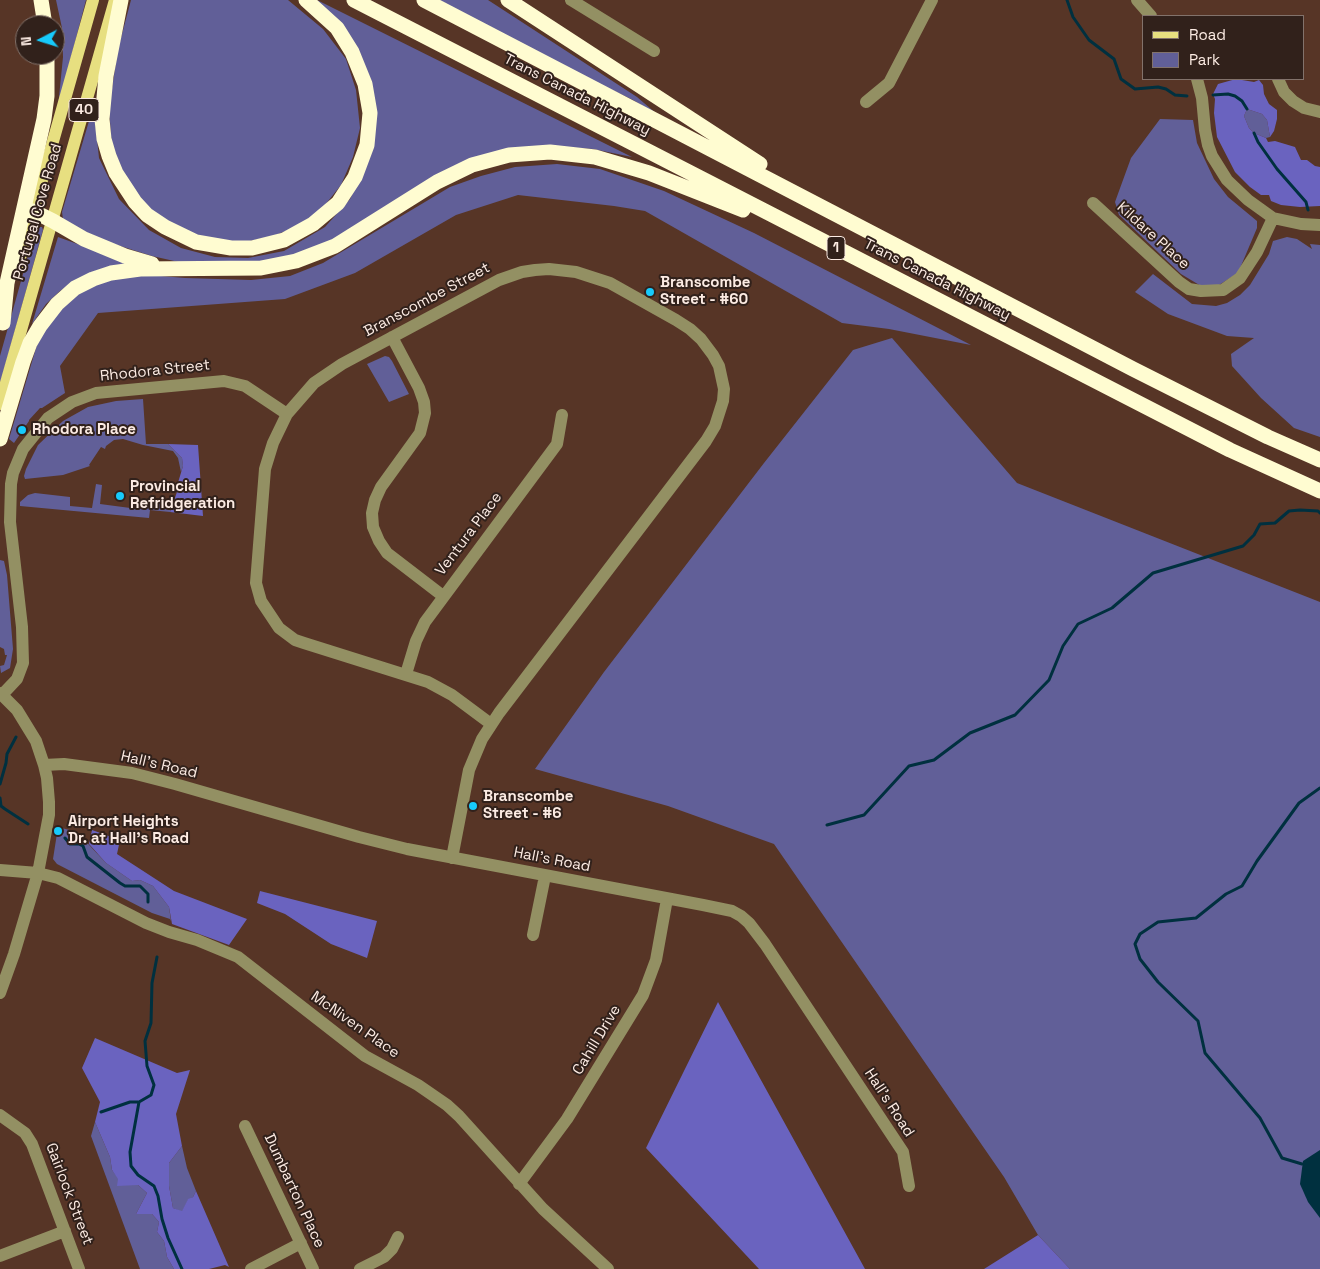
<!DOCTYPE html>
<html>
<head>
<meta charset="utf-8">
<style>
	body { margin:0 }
	#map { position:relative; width:1320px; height:1269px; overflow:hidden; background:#573526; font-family:"Space Grotesk",sans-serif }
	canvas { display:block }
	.legend { position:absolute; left:1142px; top:15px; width:162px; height:65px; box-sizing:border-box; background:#31211b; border:1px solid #82726b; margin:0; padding:6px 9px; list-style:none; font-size:15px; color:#fcebe3 }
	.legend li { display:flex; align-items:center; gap:10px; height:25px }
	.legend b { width:25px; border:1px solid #82726b }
	.north { position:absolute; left:15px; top:15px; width:50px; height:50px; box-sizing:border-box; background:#31211b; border:1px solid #82726b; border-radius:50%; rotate:265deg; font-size:14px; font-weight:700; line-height:20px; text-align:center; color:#fcebe3 }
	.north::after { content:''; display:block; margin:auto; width:18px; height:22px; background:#17cafb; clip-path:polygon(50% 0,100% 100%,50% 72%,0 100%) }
</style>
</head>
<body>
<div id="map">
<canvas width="1320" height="1269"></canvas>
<ul class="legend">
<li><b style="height:6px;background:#e7df80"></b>Road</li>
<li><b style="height:14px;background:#615f98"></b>Park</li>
</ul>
<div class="north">N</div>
</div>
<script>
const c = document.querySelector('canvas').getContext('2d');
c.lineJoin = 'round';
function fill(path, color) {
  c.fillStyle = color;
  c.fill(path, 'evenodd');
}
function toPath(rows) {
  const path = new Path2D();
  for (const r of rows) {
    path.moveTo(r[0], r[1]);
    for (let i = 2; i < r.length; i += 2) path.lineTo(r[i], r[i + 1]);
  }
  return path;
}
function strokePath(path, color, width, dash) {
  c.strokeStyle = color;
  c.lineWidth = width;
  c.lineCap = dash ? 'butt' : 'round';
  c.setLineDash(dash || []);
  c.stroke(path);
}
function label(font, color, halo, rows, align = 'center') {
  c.font = font + ' "Space Grotesk",sans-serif';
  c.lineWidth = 4;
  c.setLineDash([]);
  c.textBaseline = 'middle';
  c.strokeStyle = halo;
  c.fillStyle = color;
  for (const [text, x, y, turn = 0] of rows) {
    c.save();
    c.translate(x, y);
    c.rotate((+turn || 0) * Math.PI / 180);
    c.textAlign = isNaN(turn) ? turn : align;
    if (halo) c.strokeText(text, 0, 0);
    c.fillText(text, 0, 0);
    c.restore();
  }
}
const green = toPath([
	[56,0,86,0,58,107,63,57,62,28],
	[131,0,288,0,323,29,346,59,356,90,360,128,353,157,341,185,321,210,296,227,273,236,250,241,224,243,197,239,152,213,132,192,112,149,109,108,118,49],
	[317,0,632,157,593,149,561,147,520,148,322,247,264,265,183,263,152,256,98,239,63,219,62,212,92,111,96,108,95,120,99,158,119,199,149,230,181,248,215,257,248,258,284,251,325,227,350,199,370,156,369,84],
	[439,0,488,0,637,97,658,115,633,100,559,64],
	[1247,109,1262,114,1267,120,1270,137,1266,138,1254,133,1249,128,1244,116],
	[1160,119,1193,120,1197,143,1214,179,1228,197,1257,221,1257,228,1238,273,1219,285,1201,286,1181,274,1119,215,1115,202,1131,158],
	[557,164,600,169,664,191,754,233,971,345,889,329,842,323,645,211,614,206,518,195,456,215,355,273,285,299,98,313,60,366,65,393,42,408,40,408,29,420,29,421,14,443,9,439,39,338,52,318,85,288,107,279,137,274,185,278,251,280,290,276,323,263,450,187,481,176,515,167],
	[39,227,42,227,43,230,0,384,0,356,35,231],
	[58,237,133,264,78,279,60,291,46,304,32,324],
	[1287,237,1297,239,1312,249,1310,244,1320,245,1320,437,1294,428,1261,398,1232,366,1231,354,1254,338,1227,336,1168,314,1135,292,1153,274,1192,304,1216,306,1227,303,1240,295,1250,285,1269,254,1273,241],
	[892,338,1017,483,1320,602,1320,1269,1070,1269,1038,1235,1004,1177,774,844,668,806,535,769,604,672,764,463,853,350],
	[385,356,389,357,392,361,409,394,389,402,367,364],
	[143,399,146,444,168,444,182,458,183,466,181,472,178,458,173,451,143,445,123,439,114,440,106,446,105,449,101,447,89,465,90,466,63,475,25,479,24,476,26,469,38,445,63,421,88,407,116,401],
	[96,484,102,485,100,504,138,509,139,505,147,506,147,501,164,504,172,503,170,512,150,510,149,518,20,506,20,502,28,495,35,493,70,497,70,506,92,508],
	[0,560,4,561,7,575,13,649,10,668,1,673,0,666,4,665,7,655,5,655,4,649,0,647],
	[58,827,77,832,106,863,132,881,140,880,153,886,169,907,171,921,170,919,152,913,57,864,53,859],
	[95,1122,110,1157,112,1170,119,1179,138,1185,147,1193,136,1214,152,1214,159,1222,157,1232,164,1241,167,1257,174,1269,140,1269,91,1136],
	[182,1146,187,1168,196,1191,193,1197,188,1200,182,1212,173,1208,169,1186,169,1163]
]);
const forest = toPath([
	[1236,79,1254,82,1259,80,1263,85,1264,94,1269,104,1277,110,1277,119,1274,131,1270,137,1267,120,1262,114,1247,109,1244,116,1249,128,1254,133,1266,138,1268,142,1275,141,1295,147,1301,160,1307,160,1315,166,1320,167,1320,206,1300,207,1281,205,1271,201,1269,195,1261,195,1250,187,1235,172,1217,137,1214,113,1215,99,1213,94,1218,84],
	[168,444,198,445,203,516,170,512,177,492,177,486,183,466,182,458],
	[92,830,120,840,117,854,174,891,247,919,229,945,172,924,169,907,153,886,140,880,132,881,106,863,89,844],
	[260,891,377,921,367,958,331,944,285,914,257,903],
	[718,1002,865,1269,759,1269,646,1148],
	[95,1038,177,1073,190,1070,176,1114,182,1146,169,1163,169,1186,173,1208,182,1211,188,1199,193,1197,196,1191,229,1267,225,1265,209,1269,174,1269,167,1257,164,1241,157,1232,159,1222,152,1214,136,1214,147,1193,138,1185,117,1186,118,1179,112,1170,110,1157,95,1122,100,1102,82,1068],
	[1038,1235,1070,1269,984,1269]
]);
const water = toPath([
	[1320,1150,1320,1218,1308,1202,1300,1184,1303,1161]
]);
const stream = toPath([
	[1067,0,1073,17,1089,40,1114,59,1121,79,1135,89,1158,87,1166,89,1175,95,1187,96],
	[1213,95,1228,94,1235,96,1242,101,1247,109],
	[1254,133,1258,142,1277,169,1306,202,1308,210],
	[0,784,6,763,7,754,16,737],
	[0,798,1,806,5,809,28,824],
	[827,825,864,815,909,766,934,760,970,733,1015,715,1049,680,1063,646,1078,624,1112,608,1153,573,1243,546,1254,535,1260,524,1275,523,1289,511,1300,510,1318,511,1320,513],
	[65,838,70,844,79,844,83,846,87,857,120,883,125,886,140,886,148,894,148,902],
	[157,957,152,983,151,1023,145,1041,147,1066,154,1085,151,1095,139,1102,130,1152,131,1166,138,1175,154,1186,158,1196,162,1219,168,1238,182,1269],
	[101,1112,130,1102,138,1102],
	[1302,1164,1282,1158,1260,1118,1205,1053,1198,1021,1158,982,1140,959,1135,944,1140,934,1158,922,1196,918,1226,894,1242,886,1257,861,1299,803,1320,788]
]);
const minor = toPath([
	[571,0,654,51],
	[1137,0,1151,16],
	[1197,79,1202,98,1205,130,1208,145,1212,156,1227,180,1248,200,1273,218,1301,224,1320,225],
	[1278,79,1284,92,1293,101,1304,108,1320,112],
	[866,102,889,83,932,0],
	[1093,203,1179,282,1189,289,1201,291,1223,290,1240,278,1257,252,1273,218],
	[392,337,419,388,424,402,425,413,420,433,381,487,375,500,372,513,373,527,379,541,387,553,443,596],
	[406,674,416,641,425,622,557,444,562,415],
	[0,693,17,710,36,741,44,765,47,778,49,802,49,815,38,873,14,954,0,993],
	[2,695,17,679,23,663,22,627,10,522,11,484,13,473,23,449,48,418,72,402,96,393,224,381,245,386,287,414],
	[44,765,64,764,132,773,175,784,359,837,407,849,703,905,732,911,741,916,749,923,765,944,903,1152,909,1186],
	[452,858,469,770,482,739,499,713,706,441,715,426,723,401,724,389,719,366,713,355,701,339,690,329,676,320,610,283,576,272,549,269,535,270,522,272,499,280,342,364,314,383,287,414,273,443,265,469,256,583,261,601,279,628,295,640,304,643,428,682,452,695,491,724],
	[0,870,38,873,58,878,146,923,169,932,197,940,238,957,365,1056,418,1085,447,1105,459,1116,543,1209,608,1269],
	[533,935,545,876],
	[0,1115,25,1133,32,1144,79,1269],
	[245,1126,313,1269],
	[519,1184,567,1119,643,995,656,960,667,899],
	[0,1256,65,1231],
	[251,1269,301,1243],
	[360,1269,384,1257,392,1249,398,1237]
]);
const major = toPath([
	[16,272,93,0],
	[0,404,115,0]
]);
const highway = toPath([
	[41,0,45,25],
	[121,0,106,76,102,119,104,139,109,156,116,173,135,202,147,215,165,227,196,242,231,248,252,248,284,240,313,224,338,203,355,177,367,145,370,113,365,84,352,52,337,28,306,0],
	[354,0,1230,450,1320,491],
	[424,0,1133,369,1268,437,1320,460],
	[508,0,760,164],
	[33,211,53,221,84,239,125,256,152,264],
	[3,323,7,283,44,119,47,96,47,55],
	[0,439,23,362,30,343,40,326,57,304,75,288,93,279,111,273,140,269,261,268,296,261,335,246,437,182,472,165,509,155,550,152,595,157,649,173,743,210]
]);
const markers = [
	[650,292,5,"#17cafb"],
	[22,430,5,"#17cafb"],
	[120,496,5,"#17cafb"],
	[473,806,5,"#17cafb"],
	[58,831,5,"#17cafb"]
];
const shields = [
	[84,110,30],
	[836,248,18]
];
const shieldNames = [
	["40",84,110],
	["1",836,248]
];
const streetNames = [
	["Trans Canada Highway",577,95,27],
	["Portugal Cove Road",38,212,-74],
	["Kildare Place",1153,236,42],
	["Trans Canada Highway",937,280,27],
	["Branscombe Street",427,300,-28],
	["Rhodora Street",155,371,-6],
	["Ventura Place",469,534,-53],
	["Hall's Road",159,765,13],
	["Hall's Road",552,860,11],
	["McNiven Place",355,1025,35],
	["Cahill Drive",597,1040,-59],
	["Hall's Road",889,1103,57],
	["Dumbarton Place",294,1191,65],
	["Gairlock Street",69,1194,69]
];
const poiNames = [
	["Branscombe",660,283],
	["Street - #60",660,300],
	["Rhodora Place",32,430],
	["Provincial",130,487],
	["Refridgeration",130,504],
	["Branscombe",483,797],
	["Street - #6",483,814],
	["Airport Heights",68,822],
	["Dr. at Hall's Road",68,839]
];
fill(green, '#615f98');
fill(forest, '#6a63bf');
fill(water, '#00303f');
strokePath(stream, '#00303f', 3);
strokePath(minor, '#939063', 12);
strokePath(major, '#e7df80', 12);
strokePath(highway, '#fffcd1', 15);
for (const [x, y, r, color] of markers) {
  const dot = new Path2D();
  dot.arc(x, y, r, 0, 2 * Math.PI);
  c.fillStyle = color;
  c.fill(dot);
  strokePath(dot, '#31211b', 2);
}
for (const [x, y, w] of shields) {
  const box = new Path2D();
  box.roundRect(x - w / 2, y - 11.5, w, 23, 4);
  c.fillStyle = '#31211b';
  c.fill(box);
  strokePath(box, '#fcebe3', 1);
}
label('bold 14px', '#fcebe3', null, shieldNames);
label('15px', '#fcebe3', '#31211b', streetNames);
label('bold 15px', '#fcebe3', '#31211b', poiNames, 'left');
</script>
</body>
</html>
